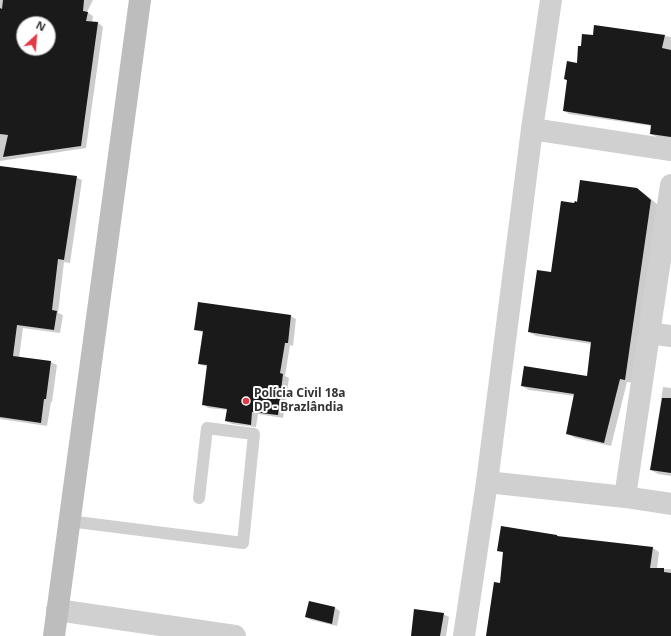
<!DOCTYPE html>
<html>
<head>
<meta charset="utf-8">
<style>
	body { margin:0 }
	#map { position:relative; width:671px; height:636px; overflow:hidden; background:#fff; font-family:"Noto Sans",sans-serif }
	canvas { display:block }
	.north { position:absolute; left:16px; top:16px; width:40px; height:40px; box-sizing:border-box; background:#fff; border:1px solid #adadad; border-radius:50%; rotate:26deg; font-size:11px; font-weight:700; line-height:16px; text-align:center; color:#333 }
	.north::after { content:''; display:block; margin:auto; width:14px; height:18px; background:#e63946; clip-path:polygon(50% 0,100% 100%,50% 72%,0 100%) }
</style>
</head>
<body>
<div id="map">
<canvas width="671" height="636"></canvas>
<div class="north">N</div>
</div>
<script>
const c = document.querySelector('canvas').getContext('2d');
c.lineJoin = 'round';
function fill(path, color) {
  c.fillStyle = color;
  c.fill(path, 'evenodd');
}
function toPath(rows) {
  const path = new Path2D();
  for (const r of rows) {
    path.moveTo(r[0], r[1]);
    for (let i = 2; i < r.length; i += 2) path.lineTo(r[i], r[i + 1]);
  }
  return path;
}
function strokePath(path, color, width, dash) {
  c.strokeStyle = color;
  c.lineWidth = width;
  c.lineCap = dash ? 'butt' : 'round';
  c.setLineDash(dash || []);
  c.stroke(path);
}
function label(font, color, halo, rows, align = 'center') {
  c.font = font + ' "Noto Sans",sans-serif';
  c.lineWidth = 4;
  c.setLineDash([]);
  c.textBaseline = 'middle';
  c.strokeStyle = halo;
  c.fillStyle = color;
  for (const [text, x, y, turn = 0] of rows) {
    c.save();
    c.translate(x, y);
    c.rotate((+turn || 0) * Math.PI / 180);
    c.textAlign = isNaN(turn) ? turn : align;
    if (halo) c.strokeText(text, 0, 0);
    c.fillText(text, 0, 0);
    c.restore();
  }
}
const shadow = toPath([
	[0,0,93,0,87,12,93,16,92,23,98,23,103,27,86,148,0,161],
	[24,24,48,24,48,48,24,48],
	[595,26,671,37,671,139,657,137,651,134,652,126,569,114,564,110,568,81,565,79,577,64,582,47,594,36],
	[0,167,76,177,82,180,70,263,64,262,58,313,63,315,60,333,23,328,19,358,51,362,57,365,52,402,51,402,47,426,0,419],
	[637,189,644,193,658,205,633,383,627,382,611,446,575,438,567,433,575,396,529,390,522,386,588,377,592,344,536,336,529,332,552,273,575,204],
	[199,303,291,316,296,319,293,346,290,345,285,376,289,378,283,418,258,414,256,427,232,424,226,421,228,410,208,408,203,404,208,367,199,364,204,333,195,330],
	[663,387,671,388,671,476,658,474,651,470],
	[557,535,559,537,653,548,659,552,657,569,671,569,671,636,487,636,500,584,504,553,499,550],
	[310,602,335,608,340,611,337,626,311,620,306,617],
	[443,614,449,617,446,636,412,636]
]);
const building = toPath([
	[3,0,84,0,83,11,88,12,86,21,98,22,81,146,3,157,8,135,0,134,0,8,2,9],
	[24,24,48,24,48,48,24,48],
	[594,25,665,35,662,48,671,50,671,137,650,134,651,125,563,111,567,80,564,79,567,61,577,63,578,46,581,46,582,34,593,35],
	[0,166,77,176,64,260,58,259,52,310,57,311,54,330,17,325,13,356,51,361,46,399,44,399,41,423,0,417],
	[580,180,637,188,651,200,625,380,620,379,604,443,566,434,574,394,521,386,524,366,587,376,591,342,528,332,537,270,551,272,561,201,574,203,575,201,577,202],
	[198,302,291,315,288,343,285,343,280,373,283,374,278,415,252,412,251,425,225,421,227,409,202,405,207,365,198,364,203,331,194,330],
	[662,398,671,398,671,473,650,470],
	[501,526,557,535,557,536,653,547,650,568,664,568,664,572,671,573,671,636,486,636,494,582,500,583,503,552,497,551],
	[309,601,335,607,332,624,305,617],
	[414,609,444,613,440,636,411,636]
]);
const lane = toPath([
	[69,521,243,543,254,434,207,428,199,498]
]);
const street = toPath([
	[532,129,671,150],
	[650,333,671,336],
	[487,482,625,497,671,504],
	[625,497,671,185],
	[57,610,235,636],
	[464,636,487,482,532,129,551,0]
]);
const secondary = toPath([
	[54,636,140,0]
]);
const markers = [
	[246,401,4,"#e63946"]
];
const poiNames = [
	["Polícia Civil 18a",254,394],
	["DP - Brazlândia",254,408]
];
fill(shadow, '#0003');
fill(building, '#1a1a1a');
strokePath(lane, '#d0d0d0', 12);
strokePath(street, '#d0d0d0', 22);
strokePath(secondary, '#bdbdbd', 22);
for (const [x, y, r, color] of markers) {
  const dot = new Path2D();
  dot.arc(x, y, r, 0, 2 * Math.PI);
  c.fillStyle = color;
  c.fill(dot);
  strokePath(dot, '#fff', 1.5);
}
label('bold 12px', '#333', '#fff', poiNames, 'left');
</script>
</body>
</html>
